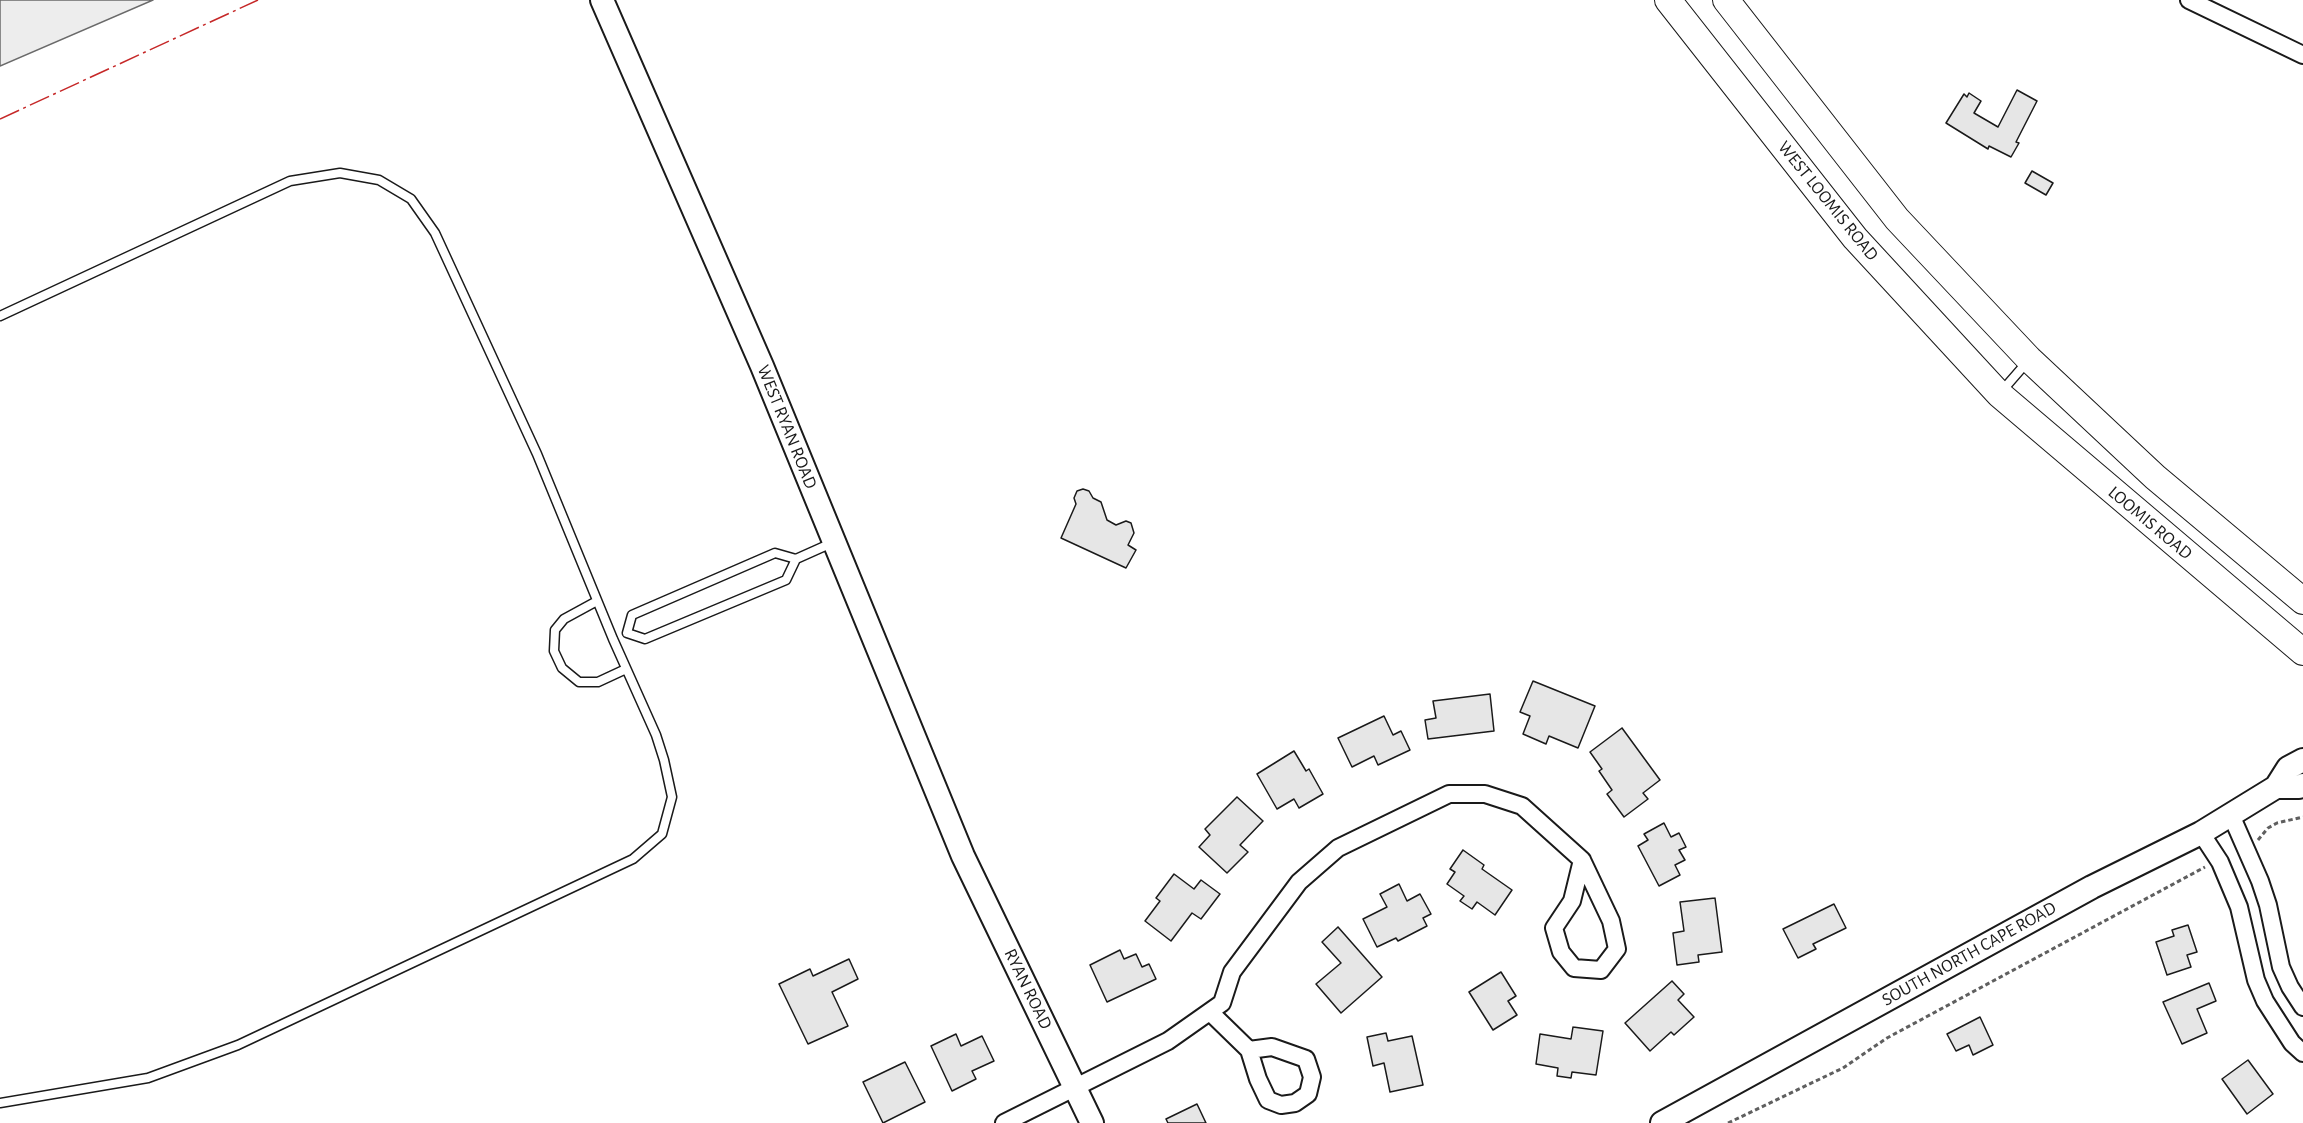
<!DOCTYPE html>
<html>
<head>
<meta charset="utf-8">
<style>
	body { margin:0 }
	canvas { display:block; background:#fff }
</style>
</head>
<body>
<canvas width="2303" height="1123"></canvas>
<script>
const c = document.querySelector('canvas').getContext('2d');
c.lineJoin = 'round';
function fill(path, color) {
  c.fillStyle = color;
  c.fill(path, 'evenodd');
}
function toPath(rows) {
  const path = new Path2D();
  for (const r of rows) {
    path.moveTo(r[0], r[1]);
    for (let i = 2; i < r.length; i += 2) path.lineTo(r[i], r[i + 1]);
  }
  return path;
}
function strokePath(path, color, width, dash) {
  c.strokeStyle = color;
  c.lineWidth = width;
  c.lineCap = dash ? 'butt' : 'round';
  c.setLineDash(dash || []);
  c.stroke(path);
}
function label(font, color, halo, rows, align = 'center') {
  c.font = font + ' "Alegreya Sans",sans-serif';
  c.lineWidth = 4.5;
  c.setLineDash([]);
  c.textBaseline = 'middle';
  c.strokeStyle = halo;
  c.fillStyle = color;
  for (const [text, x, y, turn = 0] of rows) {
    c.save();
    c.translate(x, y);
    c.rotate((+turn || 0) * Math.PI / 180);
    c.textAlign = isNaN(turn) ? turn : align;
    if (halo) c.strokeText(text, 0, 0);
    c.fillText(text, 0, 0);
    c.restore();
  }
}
const built = toPath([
	[0,0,153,0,0,66,0,0]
]);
const building = toPath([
	[2017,90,2037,101,2016,142,2019,143,2011,157,1989,146,1988,149,1946,123,1964,94,1967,97,1969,93,1981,101,1974,113,1998,127,2017,90],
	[2032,171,2053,183,2046,195,2025,183,2032,171],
	[1083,489,1089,491,1093,498,1101,502,1107,520,1116,525,1126,521,1131,523,1134,533,1128,545,1136,550,1126,568,1061,538,1076,504,1074,498,1077,491,1083,489],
	[1533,681,1595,706,1578,748,1549,736,1546,744,1523,734,1530,716,1520,712,1533,681],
	[1490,694,1494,731,1428,739,1425,720,1436,718,1433,701,1490,694],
	[1384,716,1393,735,1401,731,1410,750,1378,765,1374,756,1352,767,1338,738,1384,716],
	[1622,728,1660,780,1643,793,1648,799,1624,817,1607,794,1612,790,1599,771,1602,769,1590,752,1622,728],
	[1294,751,1306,771,1309,769,1323,794,1299,808,1294,799,1277,809,1257,774,1294,751],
	[1237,797,1263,821,1240,845,1248,852,1227,873,1199,847,1210,835,1205,829,1237,797],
	[1664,823,1671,837,1679,833,1686,847,1679,850,1685,860,1675,865,1680,875,1659,886,1638,846,1648,840,1644,834,1664,823],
	[1463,850,1484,865,1482,869,1512,890,1495,915,1477,902,1472,909,1460,901,1464,896,1447,884,1455,872,1450,869,1463,850],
	[1174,874,1194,889,1201,880,1220,894,1201,919,1192,913,1171,941,1145,921,1160,901,1156,898,1174,874],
	[1399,884,1407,901,1420,894,1431,914,1423,918,1427,926,1398,941,1396,938,1377,947,1363,919,1387,907,1380,894,1399,884],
	[1715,898,1722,952,1698,955,1699,962,1677,965,1673,933,1684,931,1680,902,1715,898],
	[1834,904,1846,928,1813,944,1816,949,1798,958,1783,929,1834,904],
	[2188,925,2197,952,2187,955,2191,967,2167,975,2156,942,2174,936,2172,930,2188,925],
	[1338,927,1382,977,1341,1013,1316,984,1341,963,1322,942,1338,927],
	[1120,950,1124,959,1136,954,1142,967,1149,964,1156,979,1107,1002,1090,965,1120,950],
	[849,959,858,979,832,992,848,1026,808,1044,779,984,810,969,813,976,849,959],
	[1501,972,1516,996,1508,1001,1517,1015,1493,1030,1469,992,1501,972],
	[1672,981,1684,994,1678,1000,1694,1017,1674,1035,1671,1032,1650,1051,1625,1023,1672,981],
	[2209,983,2216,1001,2197,1009,2207,1033,2182,1044,2163,1002,2209,983],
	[1980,1017,1993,1045,1973,1055,1969,1045,1956,1051,1947,1034,1980,1017],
	[1573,1027,1603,1031,1596,1075,1572,1072,1571,1078,1557,1076,1558,1068,1536,1064,1540,1034,1571,1039,1573,1027],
	[1386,1033,1388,1041,1412,1036,1423,1085,1390,1092,1384,1063,1373,1066,1367,1037,1386,1033],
	[956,1034,961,1046,982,1036,994,1061,972,1071,976,1079,952,1091,931,1046,956,1034],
	[2248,1060,2273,1094,2247,1114,2222,1079,2248,1060],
	[905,1062,925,1102,883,1123,863,1082,905,1062],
	[1197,1104,1206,1123,1168,1123,1166,1119,1197,1104]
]);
const path = toPath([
	[2258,840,2268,828,2277,823,2303,817],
	[1728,1123,1843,1068,1887,1038,2205,867]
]);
const lane = toPath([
	[0,316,290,181,340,173,379,180,411,199,435,233,537,454,613,639,656,735,664,760,672,797,662,834,633,859,238,1045,148,1078,0,1103],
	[2001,392,2028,361],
	[796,559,786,580,645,639,627,633,632,615,775,553,796,559,834,542],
	[597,601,564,619,555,630,554,651,562,668,579,682,598,682,626,669]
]);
const street = toPath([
	[2189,0,2303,55],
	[2231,815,2260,881,2268,905,2281,967,2290,987,2303,1007],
	[2201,833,2220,862,2239,907,2256,980,2265,1001,2292,1043,2303,1053],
	[1210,1012,1249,1050,1258,1079,1268,1100,1281,1105,1295,1103,1308,1094,1312,1077,1306,1059,1272,1047,1249,1050],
	[1004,1123,1168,1041,1222,1003,1232,972,1299,882,1338,848,1449,794,1485,794,1522,806,1582,860,1572,901,1554,928,1561,952,1574,968,1601,970,1617,949,1611,921,1582,860]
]);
const secondary = toPath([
	[602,0,762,366,963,856,1092,1123],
	[2276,787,2299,787,2303,785],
	[1662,1123,2092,887,2201,833,2276,787,2288,768,2303,760]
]);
const primary = toPath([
	[1668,0,1855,238,1999,394,2303,652],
	[1726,0,1897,219,2029,359,2155,477,2303,601]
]);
const power = toPath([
	[0,119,258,0]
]);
const streetNames = [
	["WEST LOOMIS ROAD",1828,201,51],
	["WEST RYAN ROAD",787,427,68],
	["LOOMIS ROAD",2150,523,40],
	["SOUTH NORTH CAPE ROAD",1969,954,-29],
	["RYAN ROAD",1028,989,64]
];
fill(built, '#ededed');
strokePath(built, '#6a6a6a', 1.5);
fill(building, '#e6e6e6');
strokePath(building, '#1a1a1a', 1.5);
strokePath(lane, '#1a1a1a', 11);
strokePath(street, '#1a1a1a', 20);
strokePath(secondary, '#1a1a1a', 26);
strokePath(primary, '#1a1a1a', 28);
strokePath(path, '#5f5f5f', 3, [4.5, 3]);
strokePath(lane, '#fff', 8);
strokePath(street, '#fff', 16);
strokePath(secondary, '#fff', 22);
strokePath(primary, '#fff', 26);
strokePath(power, '#c62828', 1.5, [21, 4.5, 3, 4.5]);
label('18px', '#1a1a1a', '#fff', streetNames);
</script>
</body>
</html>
